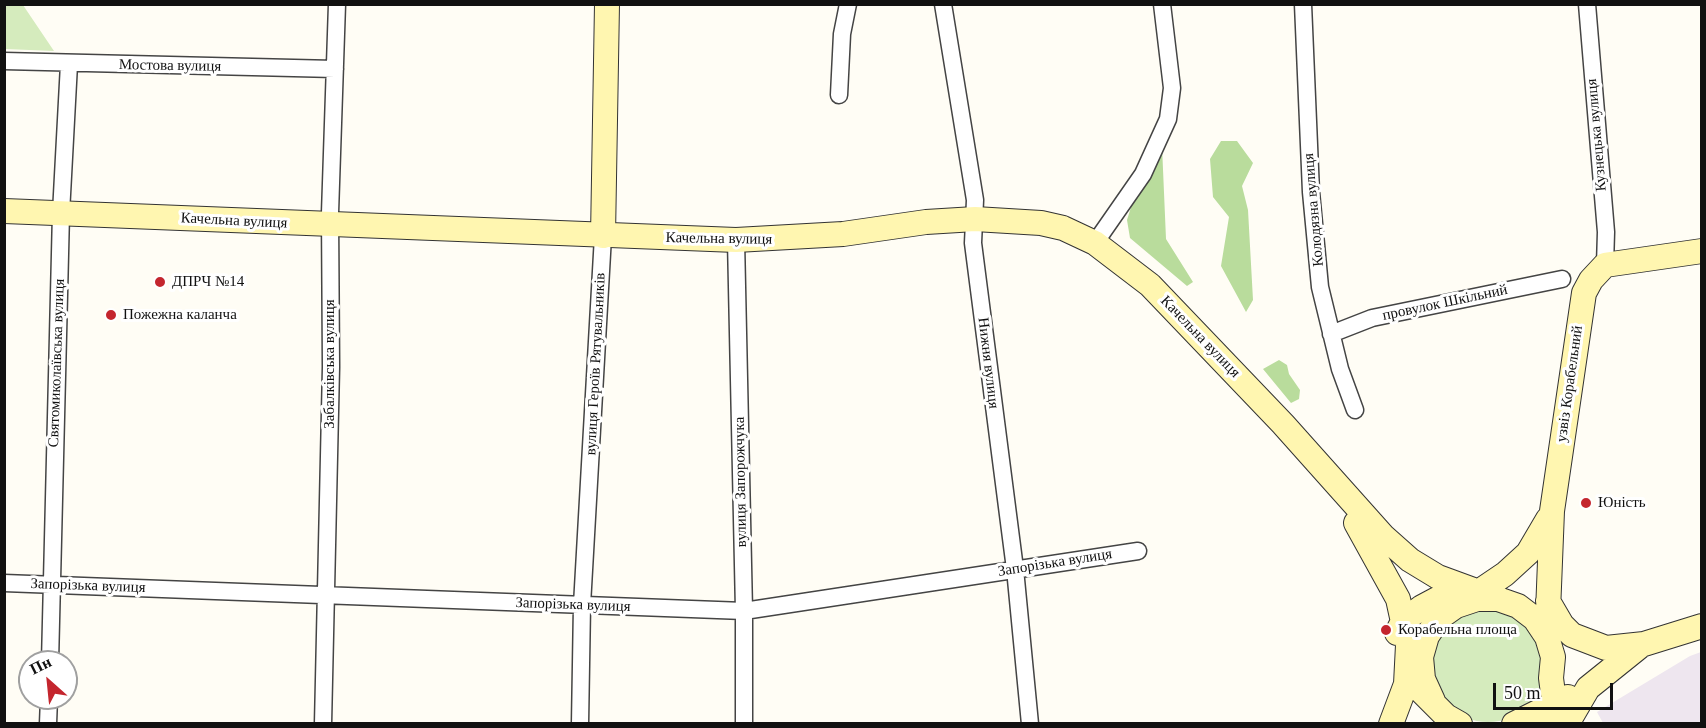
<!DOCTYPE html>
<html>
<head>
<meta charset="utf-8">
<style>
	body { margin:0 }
	#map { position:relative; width:1706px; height:728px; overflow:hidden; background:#fffdf5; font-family:Georgia,serif }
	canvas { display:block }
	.frame { position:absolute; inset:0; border:6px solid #111; pointer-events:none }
	.north { position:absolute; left:18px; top:650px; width:60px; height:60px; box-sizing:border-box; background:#fff; border:2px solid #a0a0a0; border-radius:50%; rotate:333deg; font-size:16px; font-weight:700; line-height:24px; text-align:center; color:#111 }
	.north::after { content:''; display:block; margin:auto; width:21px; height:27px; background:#c4262e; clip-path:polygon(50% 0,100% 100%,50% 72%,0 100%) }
	.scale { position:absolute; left:1493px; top:683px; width:120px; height:27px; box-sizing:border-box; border:3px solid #111; border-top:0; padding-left:8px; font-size:18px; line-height:21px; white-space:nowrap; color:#111; -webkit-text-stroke:4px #fff; paint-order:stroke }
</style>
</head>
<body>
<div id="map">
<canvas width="1706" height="728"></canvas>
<div class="frame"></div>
<div class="north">Пн</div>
<div class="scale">50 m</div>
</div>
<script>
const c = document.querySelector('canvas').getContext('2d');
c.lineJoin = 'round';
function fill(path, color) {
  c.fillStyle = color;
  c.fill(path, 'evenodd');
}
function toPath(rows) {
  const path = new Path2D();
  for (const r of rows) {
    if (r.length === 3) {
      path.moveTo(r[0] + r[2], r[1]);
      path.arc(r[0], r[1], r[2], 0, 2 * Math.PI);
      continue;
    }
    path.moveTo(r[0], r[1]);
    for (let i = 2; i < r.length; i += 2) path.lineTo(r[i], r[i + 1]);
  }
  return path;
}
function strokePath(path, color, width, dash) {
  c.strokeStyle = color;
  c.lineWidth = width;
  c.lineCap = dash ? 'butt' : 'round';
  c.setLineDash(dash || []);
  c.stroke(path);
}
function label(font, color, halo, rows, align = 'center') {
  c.font = font + ' Georgia,serif';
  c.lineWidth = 6;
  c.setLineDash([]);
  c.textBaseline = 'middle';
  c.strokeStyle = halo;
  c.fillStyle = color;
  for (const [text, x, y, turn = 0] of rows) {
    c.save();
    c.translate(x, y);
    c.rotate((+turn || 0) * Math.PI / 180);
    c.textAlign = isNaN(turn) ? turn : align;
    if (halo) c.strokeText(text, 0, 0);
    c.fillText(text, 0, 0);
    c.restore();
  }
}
const industrial = toPath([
	[1701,652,1701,723,1603,723,1597,712,1690,656]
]);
const green = toPath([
	[23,5,27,11,54,51,5,49,5,5],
	[1488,665,57]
]);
const forest = toPath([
	[1221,141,1237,141,1253,163,1242,186,1248,210,1253,300,1246,312,1221,266,1229,217,1213,197,1210,159],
	[1162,146,1166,239,1193,282,1187,286,1130,238,1127,220,1132,204],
	[1279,360,1287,365,1289,374,1300,390,1299,399,1291,403,1263,369]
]);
const street = toPath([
	[943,4,975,200,973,243,1015,569,1030,724],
	[1303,4,1311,192,1320,287,1340,369,1355,410],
	[1587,4,1606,232,1605,265],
	[4,61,335,69],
	[839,95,842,34,848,4],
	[736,240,744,611,744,724],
	[1095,243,1143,174,1168,119,1172,88,1162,4],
	[1331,334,1372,318,1562,279],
	[4,583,744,611,1138,551],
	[50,662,61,213,69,64],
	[48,724,49,698],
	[323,724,331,367,330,213,337,4],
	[580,724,582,605,603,236]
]);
const secondary = toPath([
	[4,211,736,240,843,234,926,222,975,219,1041,223,1063,228,1095,243,1150,285,1283,424,1383,536,1410,560,1438,577,1498,599],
	[603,236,607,4],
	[1356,523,1398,599,1408,645,1406,684,1391,724],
	[1468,599,1505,574,1528,553,1548,519],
	[1548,601,1562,625,1572,635,1606,648,1644,644,1702,626],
	[1397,633,1403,621,1422,607,1437,599,1467,593],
	[1547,637,1552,511,1584,293,1591,280,1605,265,1702,251],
	[1422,692,1446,716,1460,724],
	[1433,701,1423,679,1421,657,1427,636,1439,618,1456,606,1477,599,1498,599,1518,606,1535,619,1547,637,1553,657,1551,678,1557,724],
	[1514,724,1568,697],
	[1567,724,1588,688,1639,647]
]);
const markers = [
	[160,282,6,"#c4262e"],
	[111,315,6,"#c4262e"],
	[1586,503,6,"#c4262e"],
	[1386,630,6,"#c4262e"]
];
const streetNames = [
	["Мостова вулиця",170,66,1],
	["Кузнецька вулиця",1597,135,-95],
	["Колодязна вулиця",1314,210,-95],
	["Качельна вулиця",234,221,3],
	["Качельна вулиця",719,239,1],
	["провулок Шкільний",1445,303,-12],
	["Качельна вулиця",1200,337,46],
	["Святомиколаївська вулиця",57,363,-88],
	["Нижня вулиця",988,363,83],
	["Забалківська вулиця",330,364,-90],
	["вулиця Героїв Рятувальників",596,364,-87],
	["узвіз Корабельний",1570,384,-82],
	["вулиця Запорожчука",741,482,-91],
	["Запорізька вулиця",1055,563,-9],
	["Запорізька вулиця",88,586,2],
	["Запорізька вулиця",573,605,2]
];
const poiNames = [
	["ДПРЧ №14",172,282],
	["Пожежна каланча",123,315],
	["Юність",1598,503],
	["Корабельна площа",1398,630]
];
fill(industrial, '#eee6ef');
fill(green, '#d5ebbd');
fill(forest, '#b9dc9c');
strokePath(street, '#444', 19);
strokePath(secondary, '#333', 26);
strokePath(street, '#fff', 16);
strokePath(secondary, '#fff6b0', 24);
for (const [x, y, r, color] of markers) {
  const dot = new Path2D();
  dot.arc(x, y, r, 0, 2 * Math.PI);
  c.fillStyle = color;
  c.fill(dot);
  strokePath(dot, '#fff', 2);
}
label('15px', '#111', '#fff', streetNames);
label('15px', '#111', '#fff', poiNames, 'left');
</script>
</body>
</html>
